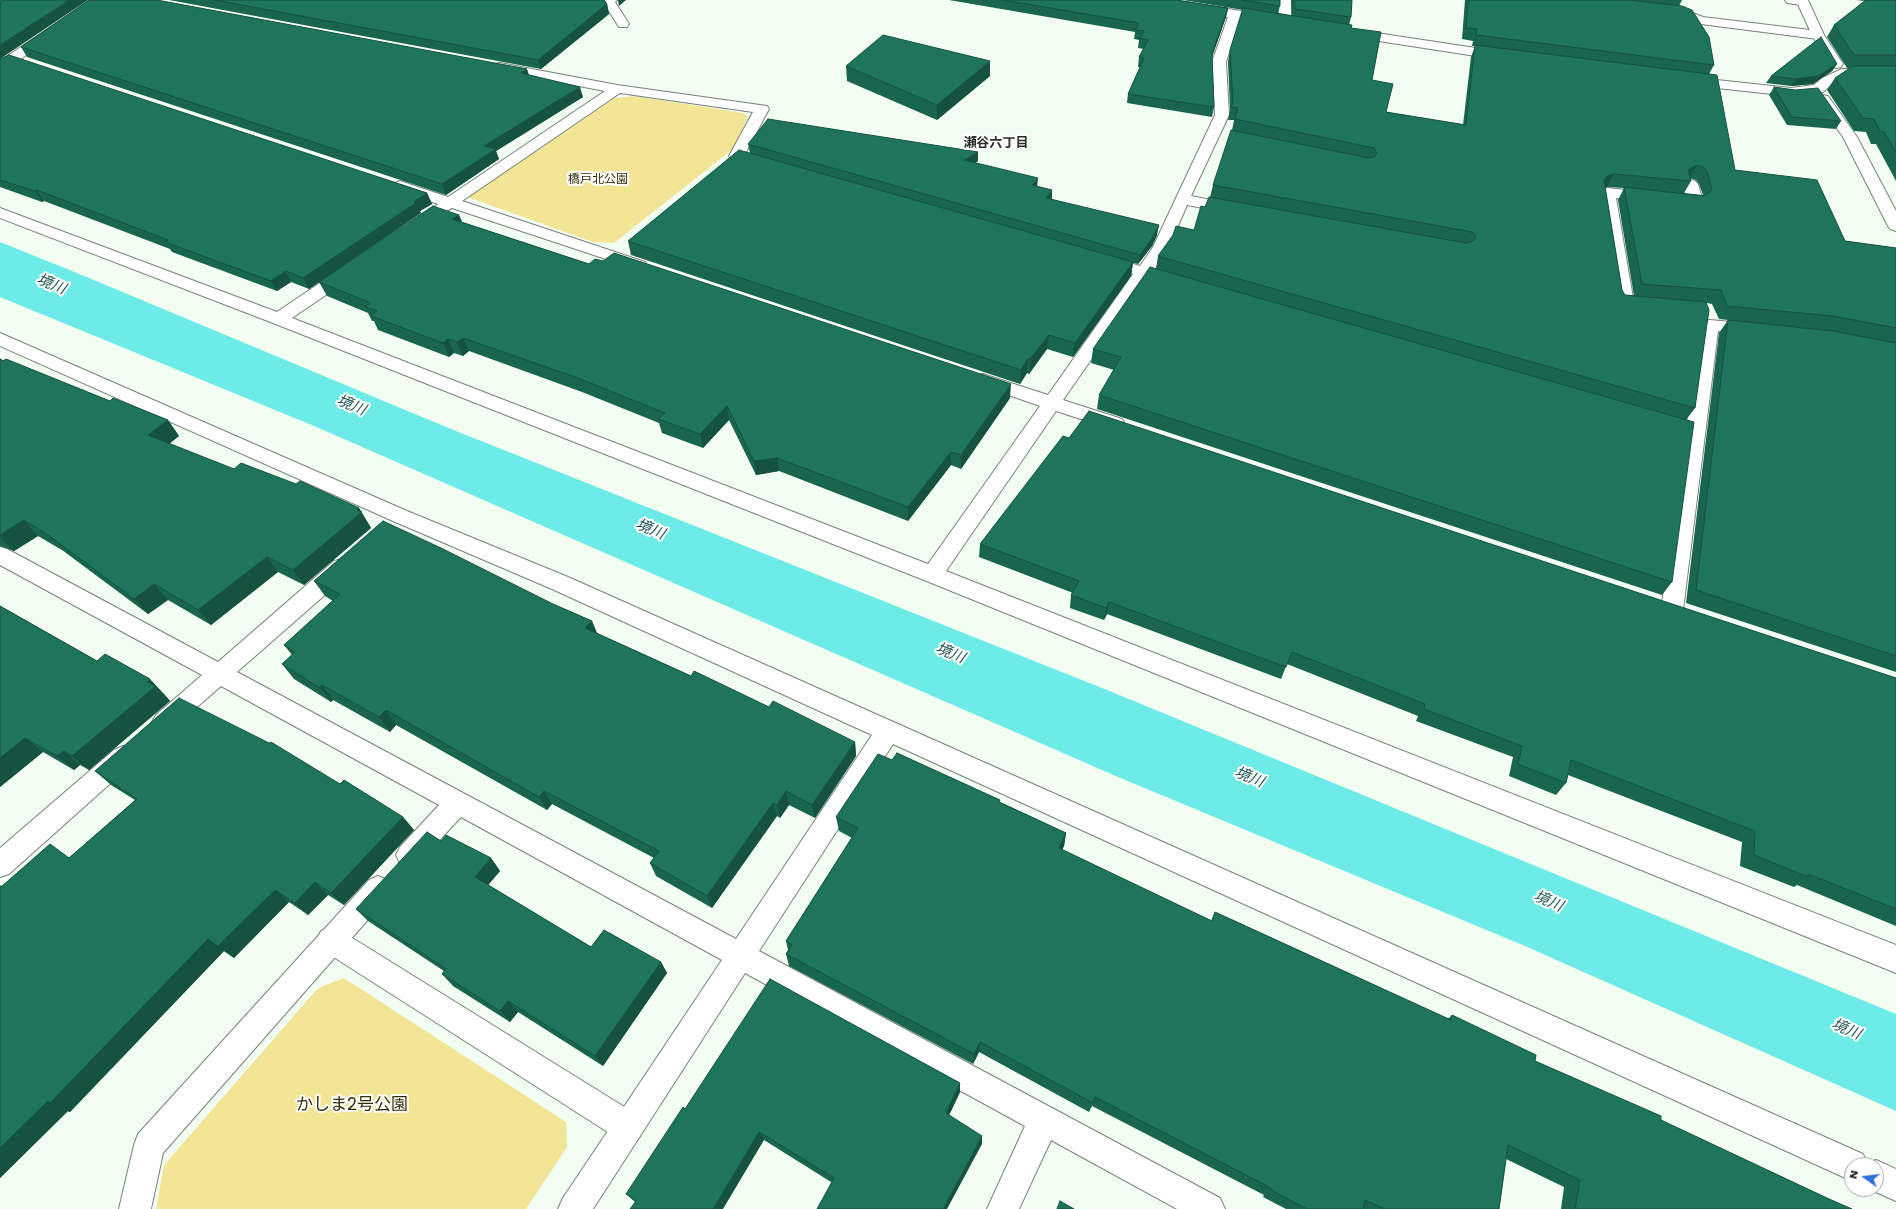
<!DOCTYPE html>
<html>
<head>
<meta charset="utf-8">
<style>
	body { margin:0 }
	#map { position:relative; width:1896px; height:1209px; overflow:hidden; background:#f3fef3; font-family:Poppins,sans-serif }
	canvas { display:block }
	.north { position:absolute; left:1844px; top:1157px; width:40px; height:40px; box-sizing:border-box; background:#fff; border:1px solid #a6a7a6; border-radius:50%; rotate:284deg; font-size:11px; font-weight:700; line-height:16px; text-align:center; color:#202420 }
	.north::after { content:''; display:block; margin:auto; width:14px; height:18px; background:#3170de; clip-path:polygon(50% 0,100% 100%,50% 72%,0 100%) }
</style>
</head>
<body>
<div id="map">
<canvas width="1896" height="1209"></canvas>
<div class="north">N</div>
</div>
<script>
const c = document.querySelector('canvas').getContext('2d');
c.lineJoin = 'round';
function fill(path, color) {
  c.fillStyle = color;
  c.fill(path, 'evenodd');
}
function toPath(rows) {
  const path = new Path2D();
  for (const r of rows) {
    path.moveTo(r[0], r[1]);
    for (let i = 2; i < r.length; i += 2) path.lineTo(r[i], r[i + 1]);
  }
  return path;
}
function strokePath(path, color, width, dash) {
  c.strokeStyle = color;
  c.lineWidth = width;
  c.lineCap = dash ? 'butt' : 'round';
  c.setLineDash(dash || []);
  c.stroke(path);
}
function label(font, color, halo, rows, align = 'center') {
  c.font = font + ' Poppins,"Noto Sans JP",sans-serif';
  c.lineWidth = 4;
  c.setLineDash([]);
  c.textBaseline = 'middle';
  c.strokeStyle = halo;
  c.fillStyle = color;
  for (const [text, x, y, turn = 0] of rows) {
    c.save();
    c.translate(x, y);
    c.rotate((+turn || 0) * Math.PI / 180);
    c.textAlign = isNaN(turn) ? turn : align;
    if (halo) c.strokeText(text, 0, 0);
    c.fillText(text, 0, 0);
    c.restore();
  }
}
const green = toPath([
	[634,96,743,113,748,117,733,149,614,243,593,242,467,197,615,98],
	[344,978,566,1122,567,1147,526,1209,156,1209,164,1165,318,988]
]);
const water = toPath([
	[0,242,77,273,446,427,1107,690,1896,1014,1896,1111,1525,946,1118,777,314,426,0,297]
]);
const lane = toPath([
	[604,0,617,0,615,2,629,24,627,27,619,27,603,2,604,0],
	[1608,0,1620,0,1631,3,1679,8,1703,17,1818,31,1824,35,1818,39,1701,24,1677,16,1626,10,1610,5,1608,0],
	[1785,0,1807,0,1808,1,1802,5,1787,3,1785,0],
	[1690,179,1695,181,1698,184,1703,202,1700,205,1695,207,1616,198,1633,298,1649,300,1652,304,1649,308,1643,309,1619,307,1616,303,1599,193,1602,190,1607,188,1686,196,1682,184,1685,181,1690,179],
	[331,927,341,931,639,1116,643,1127,639,1138,628,1142,617,1138,321,949,317,940,321,931,331,927]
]);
const street = toPath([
	[91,0,105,0,5,70,0,71,0,61,91,0],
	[1145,0,1173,0,1271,16,1277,20,1271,24,1240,19,1226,62,1229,115,1191,196,1241,206,1243,209,1241,212,1235,214,1187,205,1169,247,1154,270,1181,277,1183,281,1181,285,1175,286,1148,278,1063,400,1122,419,1125,424,1122,429,1115,430,1056,411,946,571,1896,945,1896,973,924,580,273,323,0,218,0,208,277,312,342,268,348,267,354,268,356,272,354,276,292,318,928,564,1040,406,977,384,974,380,977,376,983,374,989,376,1048,395,1133,274,1096,263,1094,260,1096,257,1102,255,1140,266,1153,247,1215,115,1212,62,1228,17,1151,4,1145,0],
	[1279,0,1291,0,1291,22,1289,25,1285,26,1279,22,1279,0],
	[1796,0,1808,0,1824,35,1843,64,1841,67,1836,68,1831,67,1829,64,1812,35,1796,0],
	[1350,29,1502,52,1509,56,1502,60,1346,36,1344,33,1346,30,1350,29],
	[500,63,617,85,767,106,769,109,745,154,763,159,765,162,763,165,758,166,731,159,729,156,753,112,620,93,462,201,645,262,647,265,645,268,639,270,452,208,441,214,435,212,433,209,438,204,395,189,392,186,395,183,400,181,448,197,605,91,495,70,493,67,495,64,500,63],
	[1842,69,1896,69,1896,77,1845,77,1832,84,1823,92,1791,96,1689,85,1684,84,1682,81,1684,78,1689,77,1791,88,1814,85,1822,78,1842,69],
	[1823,95,1828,96,1857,137,1896,211,1896,231,1890,229,1888,226,1843,137,1816,99,1818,96,1823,95],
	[1710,320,1752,324,1758,325,1761,329,1758,333,1752,334,1718,331,1683,610,1680,616,1672,619,1664,616,1661,610,1686,435,1657,427,1654,422,1657,417,1664,416,1687,423,1701,325,1704,321,1710,320],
	[0,333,407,511,568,577,1863,1154,1867,1164,1876,1160,1896,1169,1896,1201,1869,1189,1876,1189,1876,1165,1852,1165,1852,1181,1841,1176,893,744,759,951,1220,1198,1225,1209,1177,1209,1051,1140,1019,1209,987,1209,1025,1126,745,973,593,1209,558,1209,563,1198,722,960,461,817,418,863,409,867,400,863,396,855,400,847,439,805,221,686,172,729,164,732,156,729,152,722,156,715,202,675,0,565,0,547,7,549,218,662,334,561,342,559,350,561,353,567,350,573,237,672,736,939,872,735,552,589,393,521,0,346,0,333],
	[123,746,132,750,135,757,132,764,9,874,0,877,0,848,114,750,123,746],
	[378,876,387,880,391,889,387,898,163,1153,151,1209,119,1209,134,1145,138,1134,369,880,378,876]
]);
const wall = toPath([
	[169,0,604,0,607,4,609,14,541,69],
	[949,0,1176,0,1228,8,1226,17,1212,57,1214,107,1212,117,1127,103,1128,94,1140,67,1138,67,1139,57,1144,49,1138,48,1139,40,1134,39,1135,32],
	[1183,0,1280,0,1280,6,1278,13,1292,16,1291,0,1352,0,1351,17,1349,25,1351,28,1372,80,1386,112,1463,125,1471,57,1475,46,1472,46,1473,41,1462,39,1465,0,1682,0,1679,6,1714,65,1709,74,1735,170,1845,241,1896,248,1896,672,1686,603,1719,333,1728,320,1719,319,1712,304,1707,303,1695,408,1686,420,1672,582,1662,595,1097,409,1099,395,1114,370,1091,363,1093,349,1156,269,1158,256,1194,230,1210,197,1213,185,1232,130,1234,120,1228,120,1230,110,1228,62,1230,50,1243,10],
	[1690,178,1696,180,1699,184,1703,195,1684,193,1691,181],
	[1605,187,1607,187,1624,188,1618,200,1634,296,1625,295,1622,290],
	[1776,325,1823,330,1832,331],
	[1856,0,1896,0,1896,181,1876,144,1871,144,1866,132,1854,131,1827,90,1835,78,1851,68,1847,68,1827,37,1834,25,1865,1],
	[21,47,529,75,583,97,496,151,499,159,446,195,27,57],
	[0,59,427,193,432,204,420,211,421,213,309,289,291,282,277,291,172,252,170,249,44,201,42,202,0,187],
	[1837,64,1832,71,1813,84,1791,86,1766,83,1771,76],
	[846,66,990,76,937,120,847,81],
	[1774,87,1841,121,1836,129,1787,125,1769,95],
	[748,144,978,161,975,163,1037,186,1052,199,1157,235,1152,246,1138,264,1133,263,1131,276,1073,357,1047,349,1029,374,1027,373,1020,384,631,255,628,241,750,153],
	[459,215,462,222,589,264,1010,398,961,469,951,465,908,521,779,471,756,475,729,420,703,448,662,433,659,423,582,392,469,351,463,356,454,353,449,357,378,330,374,321,372,321,368,313,327,296,319,282],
	[0,359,110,401,168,420,179,436,169,444,234,469,296,484,359,508,371,528,304,585,278,572,211,625,168,600,148,614,62,550,38,536,14,551,0,546],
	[1069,438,1896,678,1896,926,1797,885,1794,887,1740,866,1742,842,1568,775,1566,783,1556,795,1509,776,1513,757,1416,721,1418,716,1287,664,1281,679,1107,614,1104,620,1070,608,1071,595,1073,593,979,557,980,544],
	[314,581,553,604,592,621,597,633,691,676,769,707,855,742,856,756,815,818,789,805,780,818,777,816,712,908,656,876,650,863,654,858,552,804,547,810,396,725,390,732,333,700,331,702,294,679,282,664,292,655,284,645,333,601,325,596],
	[0,606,97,661,164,694,170,701,89,770,80,765,74,770,43,752,0,787],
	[892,760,1000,802,1066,833,1064,846,1062,850,1211,921,1215,912,1448,1019,1452,1015,1535,1061,1829,1199,1852,1209,1561,1209,1564,1187,1506,1159,1499,1209,1286,1209,1263,1197,1264,1195,1092,1106,1089,1112,979,1052,973,1064,789,966,786,954,788,950,786,941,852,838,839,831,836,817],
	[95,771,340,784,403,817,414,830,344,905,328,895,308,915,289,902,234,958,224,951,70,1112,68,1111,0,1178,0,885,1,886,69,858,135,800,111,785],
	[441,841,491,858,500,871,488,885,591,947,661,962,667,973,603,1066,518,1012,510,1022,453,986,442,974,444,971,368,921,356,909],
	[960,1083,960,1092,949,1115,982,1144,831,1182,764,1140,635,1202,626,1194,685,1109]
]);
const shadedWall = toPath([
	[69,0,88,0,0,59,0,45],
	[618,0,626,0,619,6],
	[607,4,609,14,541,69,538,60],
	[1228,8,1226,17,1210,62,1212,53],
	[990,61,990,76,937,120,937,105],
	[1837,64,1832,71,1813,84,1791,86,1796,79],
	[527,69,530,78,521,73],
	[580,87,583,97,496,151,499,159,446,195,442,184,484,146],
	[978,152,978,161,964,169,964,160],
	[1697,165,1689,178,1688,170],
	[1614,174,1607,187,1601,189,1604,180,1607,176],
	[1038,178,1037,188,1032,185],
	[37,190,44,201,42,202,35,191],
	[1052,190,1052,199,1046,198],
	[427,193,432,204,420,211,421,213,309,289,303,278],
	[459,215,464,228,452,219],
	[1159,225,1157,235,1152,246,1138,264,1140,255],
	[1133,262,1131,276,1073,357,1075,343],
	[286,271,291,282,277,291,271,281],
	[1049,335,1047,349,1029,374,1030,359],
	[463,338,469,351,463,356,457,342],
	[448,339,454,353,449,357,443,343],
	[1028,359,1027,373,1020,384,1021,370],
	[1011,384,1010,398,961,469,961,455],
	[727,406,729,420,703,448,700,434],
	[168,420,179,436,160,451,148,435],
	[951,452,951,465,908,521,908,507],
	[777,458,779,471,756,475,754,461],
	[359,508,371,528,304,585,293,570],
	[24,520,38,536,14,551,0,537,0,535],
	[267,557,278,572,211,625,198,610],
	[154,584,168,600,148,614,134,599],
	[1109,602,1107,614,1104,620,1106,608],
	[592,621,598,636,585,628],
	[150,679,164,694,170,701,89,770,72,756],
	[322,685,333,700,331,702,320,688],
	[386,710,396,725,390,732,379,717],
	[25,738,43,752,0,787,0,758],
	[855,742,856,756,815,818,812,805],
	[64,751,80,765,74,770,57,756],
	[544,791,552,804,547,810,539,797],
	[786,791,789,805,780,818,777,805],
	[773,803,777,816,712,908,707,896],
	[403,817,414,830,344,905,331,893],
	[1066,833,1064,846,1056,861,1059,848],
	[491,858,500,871,484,890,475,877],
	[315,882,328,895,308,915,295,903],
	[275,890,289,902,234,958,224,951,70,1112,68,1111,0,1178,0,1148,208,939],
	[661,962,667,973,603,1066,595,1056],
	[508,1001,518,1012,510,1022,500,1011],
	[980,1042,979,1052,973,1064,974,1054],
	[960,1083,960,1092,946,1122,946,1113],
	[759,1132,764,1140,723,1209,713,1209],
	[982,1136,982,1144,947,1209,943,1209]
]);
const building = toPath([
	[2,0,69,0,0,45,0,1,2,0],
	[89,0,157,0,527,69,521,73,580,87,484,146,496,149,442,184,21,47,89,0],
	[215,0,604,0,607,4,538,60,215,0],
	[1003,0,1176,0,1228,8,1212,53,1214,107,1128,94,1144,58,1139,57,1148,40,1139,38,1144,31,1135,30,1139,23,1003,0],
	[1242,0,1280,0,1280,6,1242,0],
	[1294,0,1352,0,1351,17,1295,9,1294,0],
	[1468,0,1629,0,1682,6,1692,10,1709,37,1714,65,1476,35,1477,29,1466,28,1468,0],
	[1866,0,1896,0,1896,55,1854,55,1834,25,1866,0],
	[1243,8,1352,25,1351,28,1381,32,1372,80,1393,84,1386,112,1466,125,1475,45,1717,75,1735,170,1817,180,1845,241,1896,248,1896,328,1833,316,1727,306,1721,290,1642,284,1624,187,1703,196,1709,193,1712,189,1707,171,1703,167,1697,165,1688,170,1691,181,1614,174,1607,176,1604,180,1622,290,1625,295,1706,302,1709,310,1695,408,1158,256,1173,235,1176,226,1194,230,1201,206,1205,207,1209,197,1466,243,1473,241,1476,238,1474,233,1467,231,1213,185,1231,130,1369,158,1374,157,1377,153,1374,148,1235,119,1238,108,1231,107,1233,102,1230,50,1243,8],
	[883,35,990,61,937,105,846,66,883,35],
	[1821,37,1837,64,1818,76,1796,79,1771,76,1821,37],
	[9,55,427,193,414,202,416,203,303,278,286,271,271,281,165,242,168,240,37,190,35,191,0,180,0,59,9,55],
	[1853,66,1896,66,1896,152,1884,132,1880,131,1874,119,1863,118,1835,78,1853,66],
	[1774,87,1795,90,1818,88,1841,121,1792,117,1774,87],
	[768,119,978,152,964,160,1038,178,1032,185,1052,190,1046,198,1159,225,1153,237,1140,255,748,144,768,119],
	[739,150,1133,262,1075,343,1049,335,1030,359,1028,359,1021,370,628,241,739,150],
	[433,206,459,215,452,219,589,264,595,259,603,261,614,253,1011,384,961,455,951,452,908,507,777,458,754,461,727,406,700,434,658,419,665,413,578,378,463,338,457,342,448,339,443,343,371,316,377,311,365,307,371,303,319,282,433,206],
	[1150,267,1694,422,1672,582,1099,395,1121,357,1093,349,1150,267],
	[1728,320,1833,331,1896,343,1896,656,1696,590,1728,320],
	[0,359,3,361,6,359,110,401,113,398,168,420,148,435,234,469,241,463,296,484,300,481,359,508,357,510,362,512,293,570,267,557,198,610,154,584,134,599,48,535,24,520,0,535,0,359],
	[1089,411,1896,678,1896,909,1808,874,1808,877,1754,855,1755,831,1571,760,1566,783,1518,764,1522,746,1424,709,1425,704,1292,652,1286,667,1109,602,1106,608,1071,595,1079,581,980,544,1063,436,1069,438,1089,411],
	[383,521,441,548,553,604,592,621,585,628,691,676,694,671,769,707,773,701,855,742,812,805,786,791,777,805,773,803,707,896,650,863,659,851,544,791,539,797,386,710,379,717,322,685,320,688,282,664,295,652,284,645,340,594,314,581,383,521],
	[0,606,97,661,105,654,150,679,147,682,156,686,72,756,64,751,57,756,25,738,0,758,0,606],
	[179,698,269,743,271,742,340,784,344,780,403,817,331,893,315,882,295,903,275,890,218,946,208,939,50,1103,48,1101,0,1148,0,886,1,887,50,844,69,858,137,799,95,771,179,698],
	[897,753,1000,800,999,802,1066,833,1059,848,1212,921,1215,912,1451,1020,1452,1015,1536,1055,1535,1061,1661,1116,1661,1120,1829,1199,1852,1209,1575,1209,1580,1180,1508,1145,1499,1209,1385,1209,1365,1200,1363,1209,1307,1209,1271,1190,1271,1188,1095,1097,1093,1103,980,1042,974,1054,786,954,792,945,786,941,858,828,836,817,878,754,892,760,897,753],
	[427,832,441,841,446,835,491,858,475,877,591,947,604,930,661,962,595,1056,508,1001,500,1011,442,974,446,969,356,909,427,832],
	[770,979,960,1083,946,1113,982,1136,943,1209,817,1209,834,1178,759,1132,713,1209,630,1209,636,1201,626,1194,683,1107,685,1109,770,979],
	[1060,1201,1074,1209,1057,1209,1060,1201]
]);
const farParknames = [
	["橋戸北公園",598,180]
];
const farNeighbourhoodnames = [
	["瀬谷六丁目",996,144]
];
const waterNames = [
	["境川",51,285,22],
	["境川",351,406,22],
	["境川",650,530,22],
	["境川",950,654,22],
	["境川",1249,778,22],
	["境川",1548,902,23],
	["境川",1846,1030,23]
];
const nearParknames = [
	["かしま2号公園",352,1106]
];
fill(green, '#f2e596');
fill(water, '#6dece7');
strokePath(lane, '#788278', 2);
strokePath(street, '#788278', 2);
fill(lane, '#fff');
fill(street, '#fff');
fill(wall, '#1a654e');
fill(shadedWall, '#155240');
fill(building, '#1e755b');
strokePath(building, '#155240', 1);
label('12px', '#332d04', '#fff', farParknames);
label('bold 13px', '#262e26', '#fff', farNeighbourhoodnames);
label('italic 15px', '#215856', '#fff', waterNames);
label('17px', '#332d04', '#fff', nearParknames);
</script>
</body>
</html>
